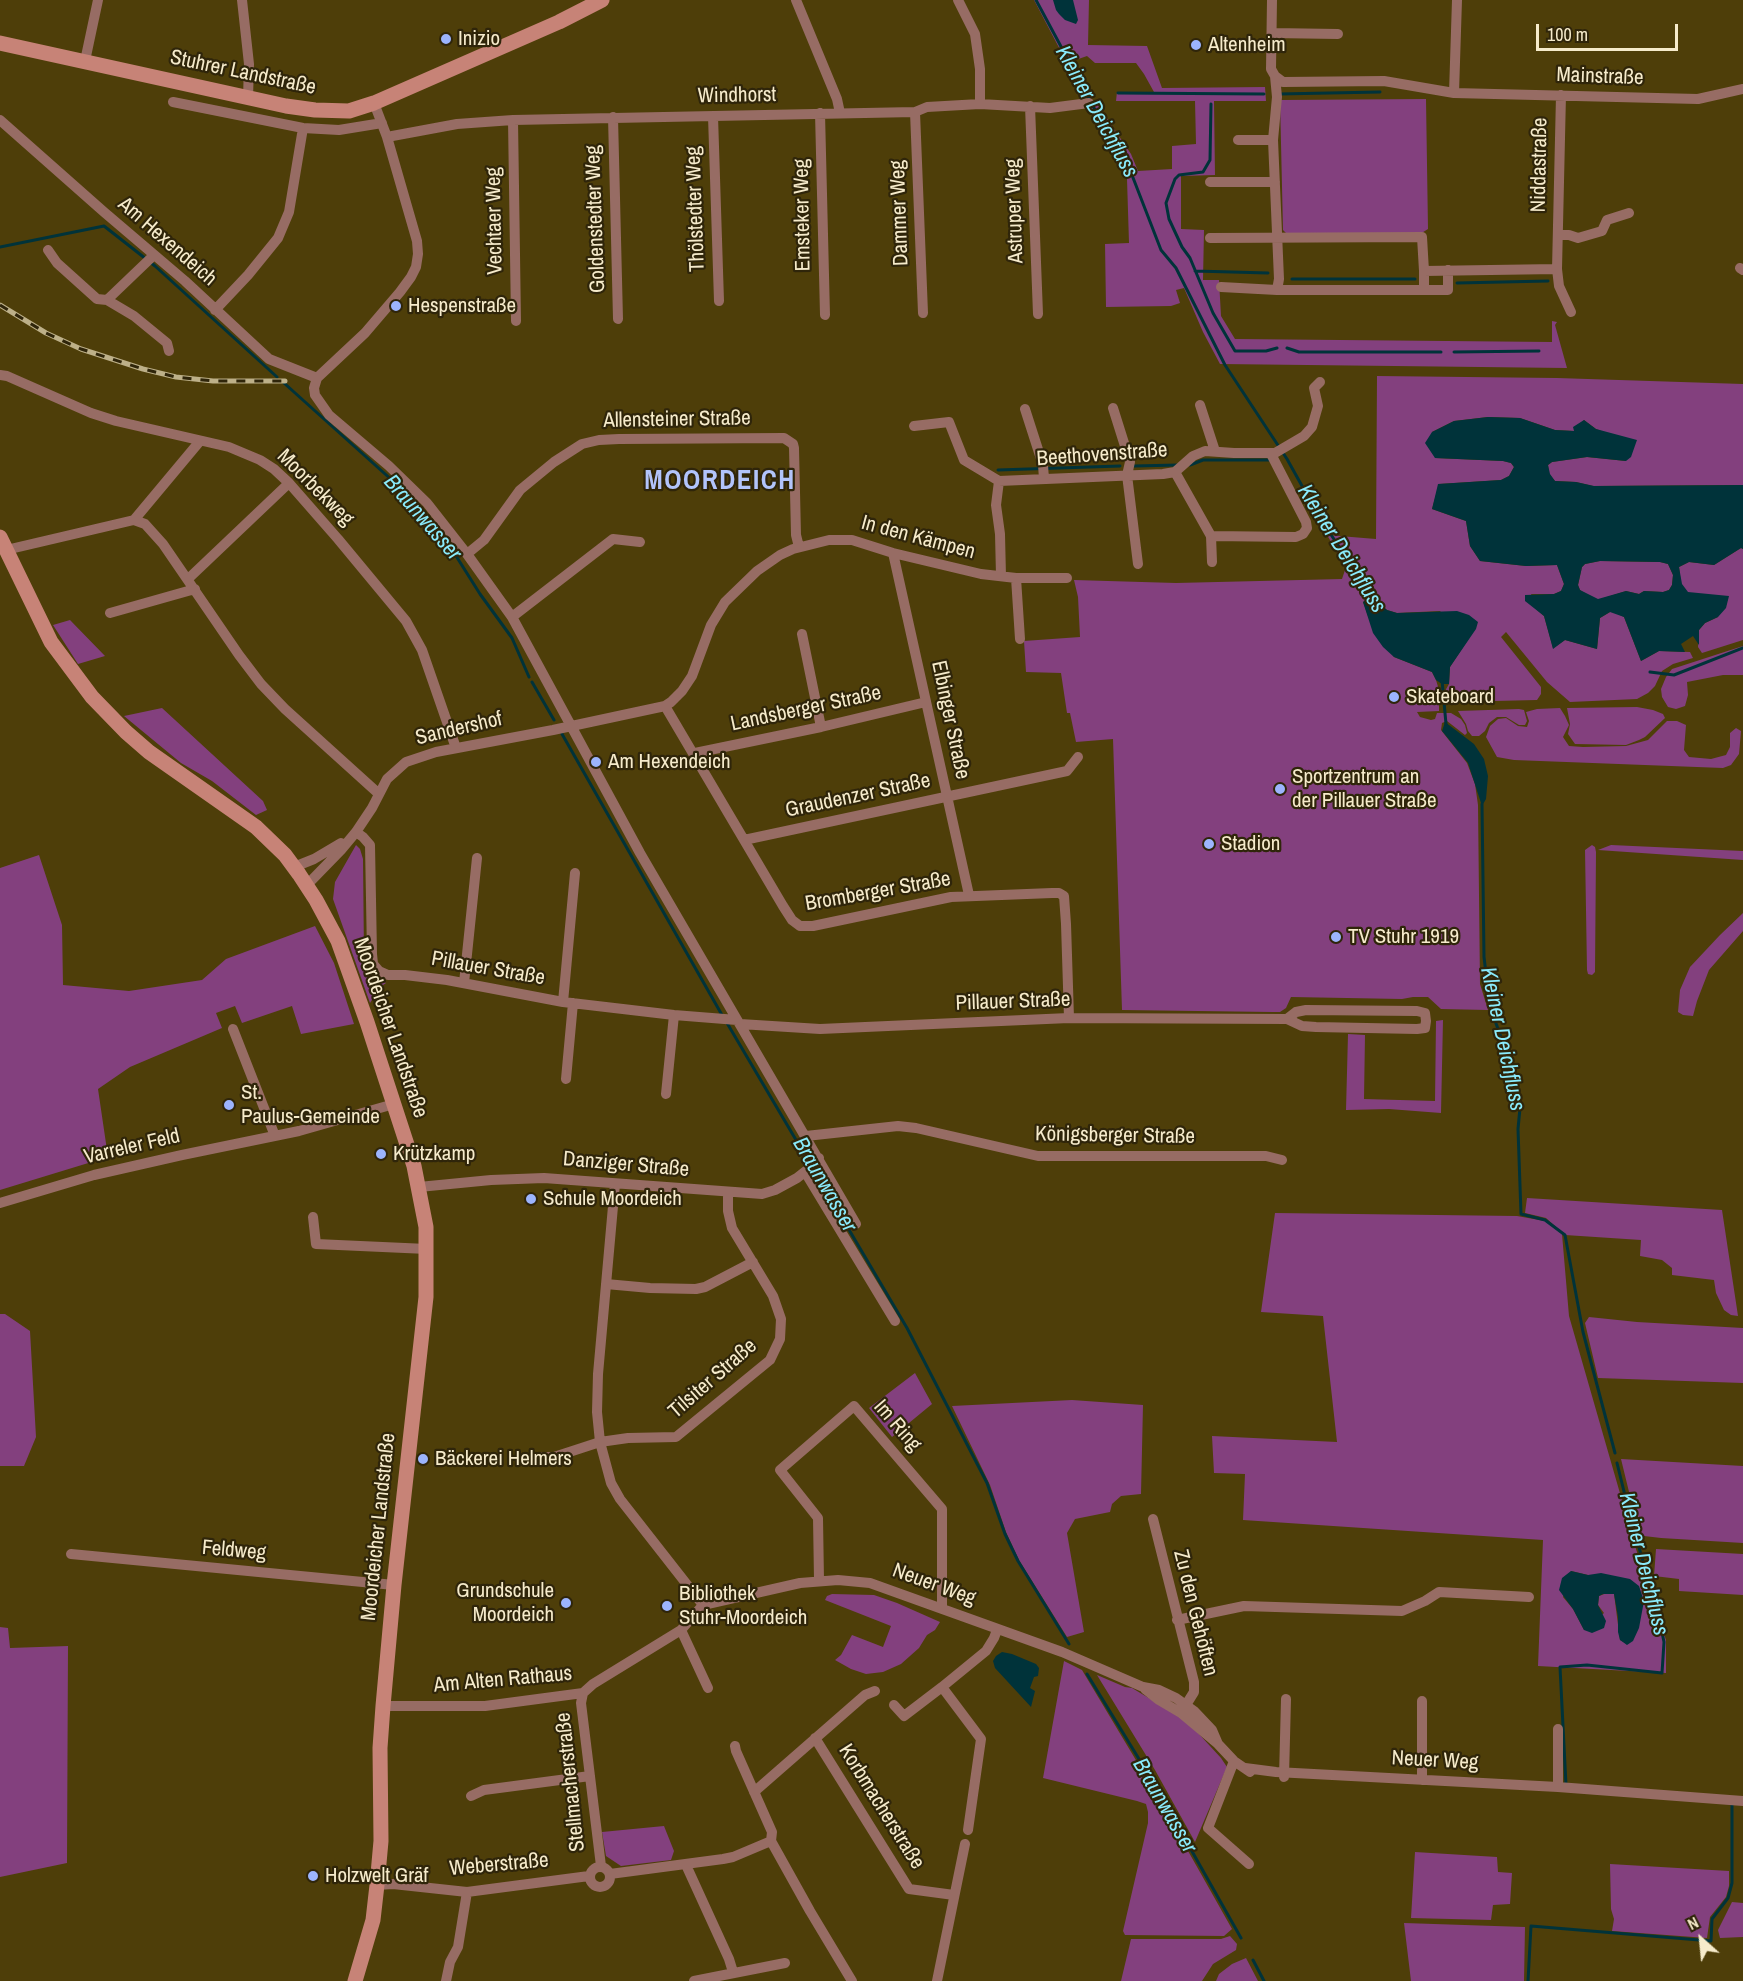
<!DOCTYPE html>
<html>
<head>
<meta charset="utf-8">
<style>
	body { margin:0 }
	#map { position:relative; width:1743px; height:1981px; overflow:hidden; background:#4e3e09; font-family:"Archivo Narrow",sans-serif }
	canvas { display:block }
	.north { position:absolute; left:1671px; top:1909px; width:60px; height:60px; -webkit-text-stroke:4px #2f250a; paint-order:stroke; rotate:333deg; font-size:16px; font-weight:700; line-height:24px; text-align:center; color:#f6ebcb }
	.north::after { content:''; display:block; margin:auto; width:21px; height:27px; background:#f6ebcb; clip-path:polygon(50% 0,100% 100%,50% 72%,0 100%) }
	.scale { position:absolute; left:1536px; top:24px; width:142px; height:27px; box-sizing:border-box; border:3px solid #f6ebcb; border-top:0; padding-left:8px; font-size:18px; line-height:21px; white-space:nowrap; color:#f6ebcb; -webkit-text-stroke:4px #2f250a; paint-order:stroke }
</style>
</head>
<body>
<div id="map">
<canvas width="1743" height="1981"></canvas>
<div class="north">N</div>
<div class="scale">100 m</div>
</div>
<script>
const c = document.querySelector('canvas').getContext('2d');
c.lineJoin = 'round';
function fill(path, color) {
  c.fillStyle = color;
  c.fill(path, 'evenodd');
}
function toPath(rows) {
  const path = new Path2D();
  for (const r of rows) {
    if (r.length === 3) {
      path.moveTo(r[0] + r[2], r[1]);
      path.arc(r[0], r[1], r[2], 0, 2 * Math.PI);
      continue;
    }
    path.moveTo(r[0], r[1]);
    for (let i = 2; i < r.length; i += 2) path.lineTo(r[i], r[i + 1]);
  }
  return path;
}
function strokePath(path, color, width, dash) {
  c.strokeStyle = color;
  c.lineWidth = width;
  c.lineCap = dash ? 'butt' : 'round';
  c.setLineDash(dash || []);
  c.stroke(path);
}
function label(font, color, halo, rows, align = 'center') {
  c.font = font + ' "Archivo Narrow",sans-serif';
  c.lineWidth = 4.5;
  c.setLineDash([]);
  c.textBaseline = 'middle';
  c.strokeStyle = halo;
  c.fillStyle = color;
  for (const [text, x, y, turn = 0] of rows) {
    c.save();
    c.translate(x, y);
    c.rotate((+turn || 0) * Math.PI / 180);
    c.textAlign = isNaN(turn) ? turn : align;
    if (halo) c.strokeText(text, 0, 0);
    c.fillText(text, 0, 0);
    c.restore();
  }
}
const green = toPath([
	[1034,0,1089,0,1088,45,1147,46,1162,88,1265,87,1266,101,1214,101,1215,175,1181,176,1181,229,1204,230,1203,280,1219,280,1221,316,1235,339,1552,342,1552,321,1557,322,1555,325,1567,368,1220,364,1203,332,1184,288,1176,290,1180,303,1171,306,1106,307,1105,244,1129,243,1127,179,1125,169,1087,105,1096,102,1131,154,1138,171,1172,169,1172,146,1196,144,1195,101,1116,101,1117,92,1154,92,1144,74,1136,63,1095,63,1087,56,1067,63],
	[1426,99,1428,229,1420,234,1287,234,1283,230,1280,100],
	[1377,376,1557,378,1743,384,1743,485,1593,486,1576,482,1555,481,1549,474,1548,465,1552,462,1587,457,1626,461,1612,435,1596,429,1584,420,1574,431,1555,430,1520,418,1488,417,1454,421,1432,432,1435,458,1503,461,1511,463,1514,467,1509,476,1501,480,1439,484,1432,509,1466,521,1470,546,1480,561,1526,566,1557,565,1564,584,1561,591,1554,594,1531,594,1537,610,1544,616,1553,648,1565,640,1597,649,1600,618,1610,612,1614,612,1624,617,1641,661,1659,651,1690,652,1693,658,1673,664,1662,671,1655,686,1648,693,1637,699,1570,702,1547,682,1506,632,1501,637,1541,687,1541,694,1537,700,1451,702,1446,701,1445,691,1449,684,1450,667,1467,641,1440,611,1397,613,1387,610,1372,596,1363,602,1368,616,1394,657,1432,672,1436,680,1439,690,1439,711,1417,712,1420,717,1431,720,1435,719,1437,713,1451,713,1461,719,1465,725,1467,733,1465,735,1447,721,1442,723,1441,730,1467,763,1475,784,1478,805,1480,984,1488,1010,1441,1009,1428,997,1413,997,1402,999,1291,997,1286,1008,1280,1012,1272,1012,1122,1010,1113,739,1076,742,1070,713,1067,713,1061,673,1026,672,1024,641,1080,637,1078,597,1074,580,1176,583,1342,579,1346,567,1327,535,1376,539],
	[1741,548,1743,549,1743,640,1702,653,1698,647,1699,630,1705,623,1718,617,1688,593,1681,584,1679,567,1689,562,1714,565],
	[1600,561,1660,562,1668,564,1673,575,1672,585,1669,590,1663,592,1644,591,1639,594,1626,591,1598,600,1589,596,1580,590,1578,585,1582,567,1585,564],
	[70,620,105,656,78,664,53,625],
	[1743,646,1743,675,1723,675,1687,682,1688,695,1685,706,1676,709,1668,707,1662,697,1661,689,1666,677,1672,669],
	[1637,707,1653,710,1663,714,1665,718,1645,737,1639,740,1626,745,1575,744,1568,734,1570,724,1567,708],
	[162,708,263,801,267,810,256,815,212,781,181,763,124,716],
	[1560,708,1565,716,1569,725,1563,737,1569,746,1583,747,1626,746,1648,740,1667,721,1677,721,1686,725,1684,750,1689,757,1711,759,1726,755,1730,747,1730,733,1736,728,1741,731,1739,754,1731,765,1723,768,1514,760,1497,757,1486,737,1490,726,1498,719,1506,718,1518,726,1527,727,1529,721,1526,712,1537,709],
	[1519,709,1524,710,1527,721,1525,725,1519,725,1506,717,1497,717,1489,723,1485,731,1479,736,1472,736,1468,731,1466,724,1458,711],
	[356,845,360,849,363,859,364,956,367,967,374,977,386,983,380,987,370,1003,333,899,335,882],
	[1592,845,1595,847,1596,852,1595,972,1592,975,1588,974,1587,970,1585,850],
	[1611,845,1743,851,1743,860,1598,850],
	[39,855,62,925,63,985,129,991,202,980,226,959,315,926,334,963,354,1024,301,1034,292,1006,242,1023,235,1006,216,1013,222,1028,130,1067,98,1089,108,1157,0,1190,0,868],
	[1743,913,1743,931,1709,970,1697,1001,1693,1016,1683,1015,1678,1012,1680,990,1690,967,1720,935],
	[1443,1020,1441,1113,1389,1109,1346,1110,1348,1034,1365,1035,1364,1099,1435,1101,1436,1021],
	[1527,1198,1722,1210,1738,1316,1731,1315,1724,1310,1716,1293,1714,1280,1672,1275,1672,1268,1662,1260,1640,1256,1641,1240,1565,1235,1546,1218,1525,1213],
	[1275,1213,1517,1216,1545,1221,1562,1234,1569,1316,1636,1549,1666,1640,1666,1673,1538,1666,1543,1540,1243,1520,1245,1474,1214,1473,1212,1436,1337,1442,1323,1316,1261,1312],
	[1571,1571,1588,1575,1644,1601,1628,1644,1620,1640,1614,1594,1607,1593,1599,1596,1598,1605,1604,1613,1584,1630,1573,1609,1563,1597],
	[0,1314,5,1314,30,1331,36,1437,24,1466,0,1466],
	[1589,1317,1637,1322,1743,1328,1743,1383,1598,1378,1585,1323],
	[915,1373,932,1404,892,1437,869,1408],
	[1072,1400,1143,1405,1141,1494,1121,1496,1112,1504,1110,1512,1075,1519,1067,1533,1084,1632,1067,1637,1019,1560,1006,1532,990,1485,952,1406],
	[1621,1459,1743,1466,1743,1543,1661,1538,1644,1536,1639,1533],
	[1656,1549,1743,1554,1743,1595,1679,1591,1679,1579,1654,1576],
	[832,1594,874,1595,897,1603,940,1622,935,1630,927,1635,919,1648,901,1664,883,1672,866,1674,851,1669,835,1660,841,1655,852,1635,883,1647,891,1626,825,1600,827,1596],
	[0,1627,8,1628,10,1648,68,1646,67,1863,0,1877],
	[1064,1661,1082,1670,1152,1787,1232,1929,1224,1936,1125,1935,1123,1931,1148,1823,1148,1812,1146,1804,1137,1801,1043,1778],
	[1097,1675,1125,1687,1132,1688,1187,1721,1221,1758,1227,1767,1195,1842,1155,1770],
	[664,1826,674,1851,671,1860,621,1866,606,1856,602,1832],
	[1415,1852,1497,1857,1498,1872,1512,1873,1510,1904,1493,1905,1491,1920,1411,1918],
	[1610,1864,1729,1871,1729,1886,1726,1897,1710,1917,1707,1938,1612,1931,1614,1919,1611,1909],
	[1732,1902,1743,1903,1743,1937,1720,1938,1718,1930],
	[1404,1923,1525,1927,1524,1981,1411,1981],
	[1230,1936,1237,1944,1236,1950,1213,1964,1202,1981,1121,1981,1131,1939,1221,1939],
	[1246,1958,1258,1981,1216,1981,1219,1974,1232,1964]
]);
const water = toPath([
	[1053,0,1073,0,1078,20,1076,24,1065,20,1059,14,1056,10],
	[1488,417,1520,418,1555,430,1574,431,1573,427,1584,420,1596,429,1637,440,1631,457,1626,461,1587,457,1552,462,1548,465,1550,474,1555,481,1576,482,1594,486,1743,485,1743,549,1741,548,1714,565,1689,562,1679,567,1682,584,1688,592,1729,596,1726,608,1718,617,1705,623,1699,630,1699,645,1693,636,1681,644,1685,652,1659,651,1641,661,1624,617,1610,612,1600,618,1597,649,1565,640,1553,649,1544,616,1525,601,1525,595,1554,594,1561,591,1564,584,1557,565,1526,566,1480,561,1470,546,1466,521,1432,509,1438,484,1501,480,1509,476,1514,467,1511,463,1503,461,1435,458,1425,443,1432,432,1454,421],
	[1600,561,1660,562,1668,564,1673,575,1672,585,1669,590,1663,592,1644,591,1639,594,1626,591,1598,599,1580,590,1578,585,1582,567,1585,564],
	[1371,596,1387,610,1397,613,1457,611,1469,615,1478,622,1476,629,1450,667,1449,684,1442,684,1436,680,1432,672,1394,657,1383,647,1373,633,1363,602],
	[1445,722,1474,744,1484,759,1488,776,1486,799,1482,806,1468,763,1442,731],
	[1571,1571,1588,1575,1601,1573,1630,1579,1639,1586,1644,1601,1639,1628,1633,1641,1627,1645,1620,1640,1618,1632,1618,1617,1614,1594,1603,1594,1599,1596,1598,1605,1606,1621,1604,1628,1592,1633,1584,1630,1573,1609,1559,1590,1562,1578],
	[1002,1652,1012,1654,1036,1664,1039,1668,1038,1676,1034,1677,1030,1688,1035,1691,1031,1707,995,1668,993,1661,996,1656]
]);
const stream = toPath([
	[1036,0,1108,134,1125,157,1161,250,1176,268,1225,365,1287,459,1321,520,1363,582,1370,599],
	[1118,93,1264,94],
	[1279,94,1380,92],
	[1211,104,1210,160,1203,172,1179,175,1175,179,1166,203,1169,219,1182,247,1190,258,1213,313,1235,351,1266,351,1277,348],
	[0,247,104,226,155,266,277,377],
	[1195,271,1268,273],
	[1292,279,1415,279],
	[1457,283,1548,281],
	[1287,348,1299,352,1441,352],
	[1454,352,1539,351],
	[284,383,404,491,446,540,480,594,512,638,529,677],
	[1190,465,1203,460,1270,460],
	[1134,466,1178,465],
	[998,470,1120,466],
	[1650,672,1674,675,1743,648],
	[1442,680,1446,724],
	[532,682,554,720],
	[562,734,722,1015],
	[1482,804,1484,957,1490,1007,1509,1059,1520,1108,1518,1129,1521,1214,1545,1220,1565,1235,1583,1332,1615,1453],
	[727,1023,907,1328,987,1483,1005,1534,1018,1561,1069,1644],
	[1087,1674,1150,1777,1241,1938],
	[1566,1785,1560,1667,1587,1665,1662,1673,1664,1642,1658,1613,1631,1520,1617,1463],
	[1253,1960,1264,1981],
	[1528,1981,1531,1926,1711,1941,1712,1919,1728,1898,1732,1883,1732,1803]
]);
const street = toPath([
	[242,0,249,64,248,98],
	[796,0,837,99,840,113],
	[958,0,975,34,980,69,980,104],
	[1272,0,1271,69,1275,76,1277,97,1273,140,1279,279,1277,290],
	[1272,33,1338,34],
	[85,61,98,0],
	[1275,76,1283,82,1384,81,1454,93,1698,99,1743,89],
	[1454,93,1457,0],
	[1561,95,1557,269,1559,286,1571,312],
	[173,102,303,128,339,130,382,123],
	[374,103,387,137,417,241,418,254,416,267,411,277,400,292,365,333,317,378,314,388,315,395,329,415,389,466,427,503,467,554,512,617,640,853,856,1224],
	[1030,106,1038,314],
	[915,112,923,313],
	[820,113,825,315],
	[713,116,719,301],
	[613,117,618,319],
	[0,120,104,212,185,281,269,359,317,378],
	[513,120,516,321],
	[387,137,457,124,513,120,915,112,927,107,980,104,1050,108,1089,103],
	[1238,140,1273,140],
	[1210,182,1275,182],
	[1558,235,1569,235,1578,238,1602,231,1607,220,1629,213],
	[1210,238,1422,237,1424,271],
	[48,250,57,263,97,299,107,300],
	[154,255,107,300,134,316,167,343,169,351],
	[1740,268,1743,270],
	[1221,287,1277,290,1424,290,1424,271,1557,269],
	[1424,290,1448,290,1448,270],
	[215,310,248,275,278,238,289,212,303,128],
	[0,375,7,376,91,413,116,421,229,447,260,460,274,469,289,483,338,539,406,621,422,650,456,748],
	[1200,405,1215,451],
	[1113,408,1130,462,1127,475,1138,564],
	[1025,409,1043,465,1044,479],
	[914,426,949,422,964,460,999,481],
	[1175,472,1211,536,1296,537,1303,534,1307,528,1306,522,1271,454],
	[134,520,200,441],
	[1211,536,1212,562],
	[6,550,134,520,145,524,163,544,239,655,261,684,285,709,379,794],
	[893,553,969,895],
	[467,554,484,540,520,490,554,462,582,444,599,440,619,439,784,438,793,444,794,448,796,535,799,547],
	[1001,576,1000,534,996,505,999,481,1163,474,1175,472,1193,456,1205,451,1234,453,1275,453,1304,436,1312,427,1318,406,1314,388,1320,382],
	[1016,578,1020,639],
	[188,579,289,483],
	[110,613,195,589],
	[512,617,613,539,640,542],
	[802,634,821,727],
	[665,706,783,906,792,920,800,926,813,926,951,897,1052,893,1059,893,1064,896,1066,924,1069,1018],
	[695,753,821,727,926,702],
	[356,832,363,837,370,845,372,954,373,964,379,971,388,975,405,975,447,980,563,1002,674,1015,737,1020],
	[744,840,1067,771,1078,757],
	[294,867,314,859,341,843],
	[306,886,341,850,356,832,372,808,387,779,406,762,436,752,553,730,665,706,671,702,682,691,692,676,711,625,725,602,757,571,780,555,793,549,829,540,852,540,893,553,981,574,1016,578,1067,578],
	[464,983,477,858],
	[563,1002,575,873],
	[740,1024,820,1029,1069,1018,1287,1019,1302,1026,1316,1027,1417,1029,1425,1028,1426,1021,1425,1013,1417,1011,1306,1010,1296,1012,1287,1019],
	[233,1029,275,1136],
	[566,1079,573,1003],
	[666,1094,674,1015],
	[806,1136,898,1126,916,1128,1038,1156,1266,1156,1282,1160],
	[805,1172,895,1321],
	[615,1184,598,1374,597,1412,600,1442,611,1483,620,1499,703,1605],
	[419,1187,491,1180,544,1178,762,1194,775,1190,797,1178,816,1163,819,1158],
	[0,1203,94,1175,182,1155,299,1131,394,1104],
	[313,1217,316,1244,427,1249],
	[606,1284,650,1288,696,1289,705,1287,753,1262],
	[543,1457,554,1457,600,1442,628,1438,676,1437,770,1360,780,1339,781,1319,773,1296,732,1228,728,1211,728,1193],
	[1153,1519,1194,1682,1194,1692,1181,1713],
	[71,1554,394,1585],
	[819,1580,818,1518,780,1470,854,1406,942,1509,942,1608],
	[1177,1620,1244,1606,1402,1611,1425,1601,1439,1592,1529,1597],
	[681,1630,708,1688],
	[1145,1689,1159,1700,1181,1713,1218,1744,1234,1761,1250,1772],
	[583,1693,581,1703,601,1866],
	[894,1705,904,1716,942,1687],
	[383,1706,485,1706,583,1693,593,1684,681,1630,703,1605,800,1583,838,1580,870,1583,1062,1652,1143,1687,1159,1690,1176,1698,1194,1711,1212,1730,1218,1744],
	[1558,1729,1558,1787],
	[815,1738,909,1889,954,1895],
	[735,1746,736,1751,772,1832,771,1841,810,1911,852,1981],
	[1234,1761,1208,1828,1249,1864],
	[1245,1768,1276,1772,1558,1787,1743,1801],
	[1284,1777,1286,1699],
	[1422,1780,1422,1701],
	[754,1792,865,1695,875,1691],
	[471,1796,484,1790,590,1776],
	[968,1830,981,1739,942,1687,986,1651,994,1638,997,1630],
	[686,1865,729,1959,733,1972],
	[600,1877,10],
	[610,1874,723,1859,733,1857,771,1841],
	[377,1885,393,1884,467,1892,589,1876],
	[446,1981,450,1962,458,1947,467,1892],
	[694,1981,785,1963],
	[937,1981,965,1844]
]);
const secondary = toPath([
	[0,43,286,106,315,110,349,111,374,103,559,22,602,0],
	[0,537,51,642,92,697,126,732,149,752,256,827,285,855,299,874,316,900,338,941,367,1022,414,1166,426,1227,426,1297,394,1585,383,1706,380,1748,381,1841,377,1885,373,1920,355,1981]
]);
const rail = toPath([
	[0,305,46,333,81,349,143,369,176,377,213,381,285,381]
]);
const markers = [
	[446,39,6,"#9cb4fd"],
	[1196,45,6,"#9cb4fd"],
	[396,306,6,"#9cb4fd"],
	[1394,697,6,"#9cb4fd"],
	[596,762,6,"#9cb4fd"],
	[1280,789,6,"#9cb4fd"],
	[1209,844,6,"#9cb4fd"],
	[1336,937,6,"#9cb4fd"],
	[229,1105,6,"#9cb4fd"],
	[381,1154,6,"#9cb4fd"],
	[531,1199,6,"#9cb4fd"],
	[423,1459,6,"#9cb4fd"],
	[566,1603,6,"#9cb4fd"],
	[667,1606,6,"#9cb4fd"],
	[313,1876,6,"#9cb4fd"]
];
const poiNames = [
	["Inizio",458,39],
	["Altenheim",1208,45],
	["Hespenstraße",408,306],
	["Skateboard",1406,697],
	["Am Hexendeich",608,762],
	["Sportzentrum an",1292,777],
	["der Pillauer Straße",1292,801],
	["Stadion",1221,844],
	["TV Stuhr 1919",1348,937],
	["St.",241,1093],
	["Paulus-Gemeinde",241,1117],
	["Krützkamp",393,1154],
	["Schule Moordeich",543,1199],
	["Bäckerei Helmers",435,1459],
	["Grundschule",554,1591,"right"],
	["Moordeich",554,1615,"right"],
	["Bibliothek",679,1594],
	["Stuhr-Moordeich",679,1618],
	["Holzwelt Gräf",325,1876]
];
const streetNames = [
	["Stuhrer Landstraße",243,73,12],
	["Mainstraße",1600,77,2],
	["Windhorst",737,96,-1],
	["Niddastraße",1540,165,-89],
	["Thölstedter Weg",696,209,-92],
	["Astruper Weg",1015,211,-92],
	["Dammer Weg",900,213,-92],
	["Emsteker Weg",803,215,-91],
	["Goldenstedter Weg",596,219,-92],
	["Vechtaer Weg",495,221,-91],
	["Am Hexendeich",167,242,41],
	["Allensteiner Straße",677,420,-1],
	["Beethovenstraße",1102,455,-4],
	["Moorbekweg",315,488,45],
	["In den Kämpen",918,538,15],
	["Landsberger Straße",806,709,-12],
	["Elbinger Straße",950,720,78],
	["Sandershof",459,729,-13],
	["Graudenzer Straße",858,796,-12],
	["Bromberger Straße",878,892,-10],
	["Pillauer Straße",488,969,10],
	["Pillauer Straße",1013,1002,-2],
	["Moordeicher Landstraße",390,1028,71],
	["Königsberger Straße",1115,1136,1],
	["Varreler Feld",132,1147,-13],
	["Danziger Straße",626,1165,5],
	["Tilsiter Straße",713,1379,-41],
	["Im Ring",897,1426,49],
	["Moordeicher Landstraße",379,1527,-84],
	["Feldweg",234,1551,5],
	["Neuer Weg",934,1585,20],
	["Zu den Gehöften",1195,1613,76],
	["Am Alten Rathaus",503,1680,-5],
	["Neuer Weg",1435,1761,3],
	["Stellmacherstraße",571,1782,-96],
	["Korbmacherstraße",881,1807,58],
	["Weberstraße",499,1865,-5]
];
const waterNames = [
	["Kleiner Deichfluss",1096,112,61],
	["Braunwasser",422,518,49],
	["Kleiner Deichfluss",1341,549,58],
	["Kleiner Deichfluss",1502,1039,78],
	["Braunwasser",824,1185,60],
	["Kleiner Deichfluss",1643,1564,76],
	["Braunwasser",1164,1806,60]
];
const districtNames = [
	["MOORDEICH",720,482]
];
fill(green, '#83407e');
fill(water, '#00333a');
strokePath(stream, '#00333a', 3);
strokePath(street, '#976c64', 10);
strokePath(secondary, '#c78377', 15);
strokePath(rail, '#bdb089', 5);
strokePath(rail, '#2f250a', 3, [9]);
for (const [x, y, r, color] of markers) {
  const dot = new Path2D();
  dot.arc(x, y, r, 0, 2 * Math.PI);
  c.fillStyle = color;
  c.fill(dot);
  strokePath(dot, '#2f250a', 2);
}
label('21px', '#f6ebcb', '#2f250a', poiNames, 'left');
label('21px', '#f6ebcb', '#2f250a', streetNames);
label('italic 22px', '#8aebfc', '#2f250a', waterNames);
c.letterSpacing = '1.5px';
label('bold 27px', '#b2c4fb', '#2f250a', districtNames);
c.letterSpacing = '0px';
</script>
</body>
</html>
